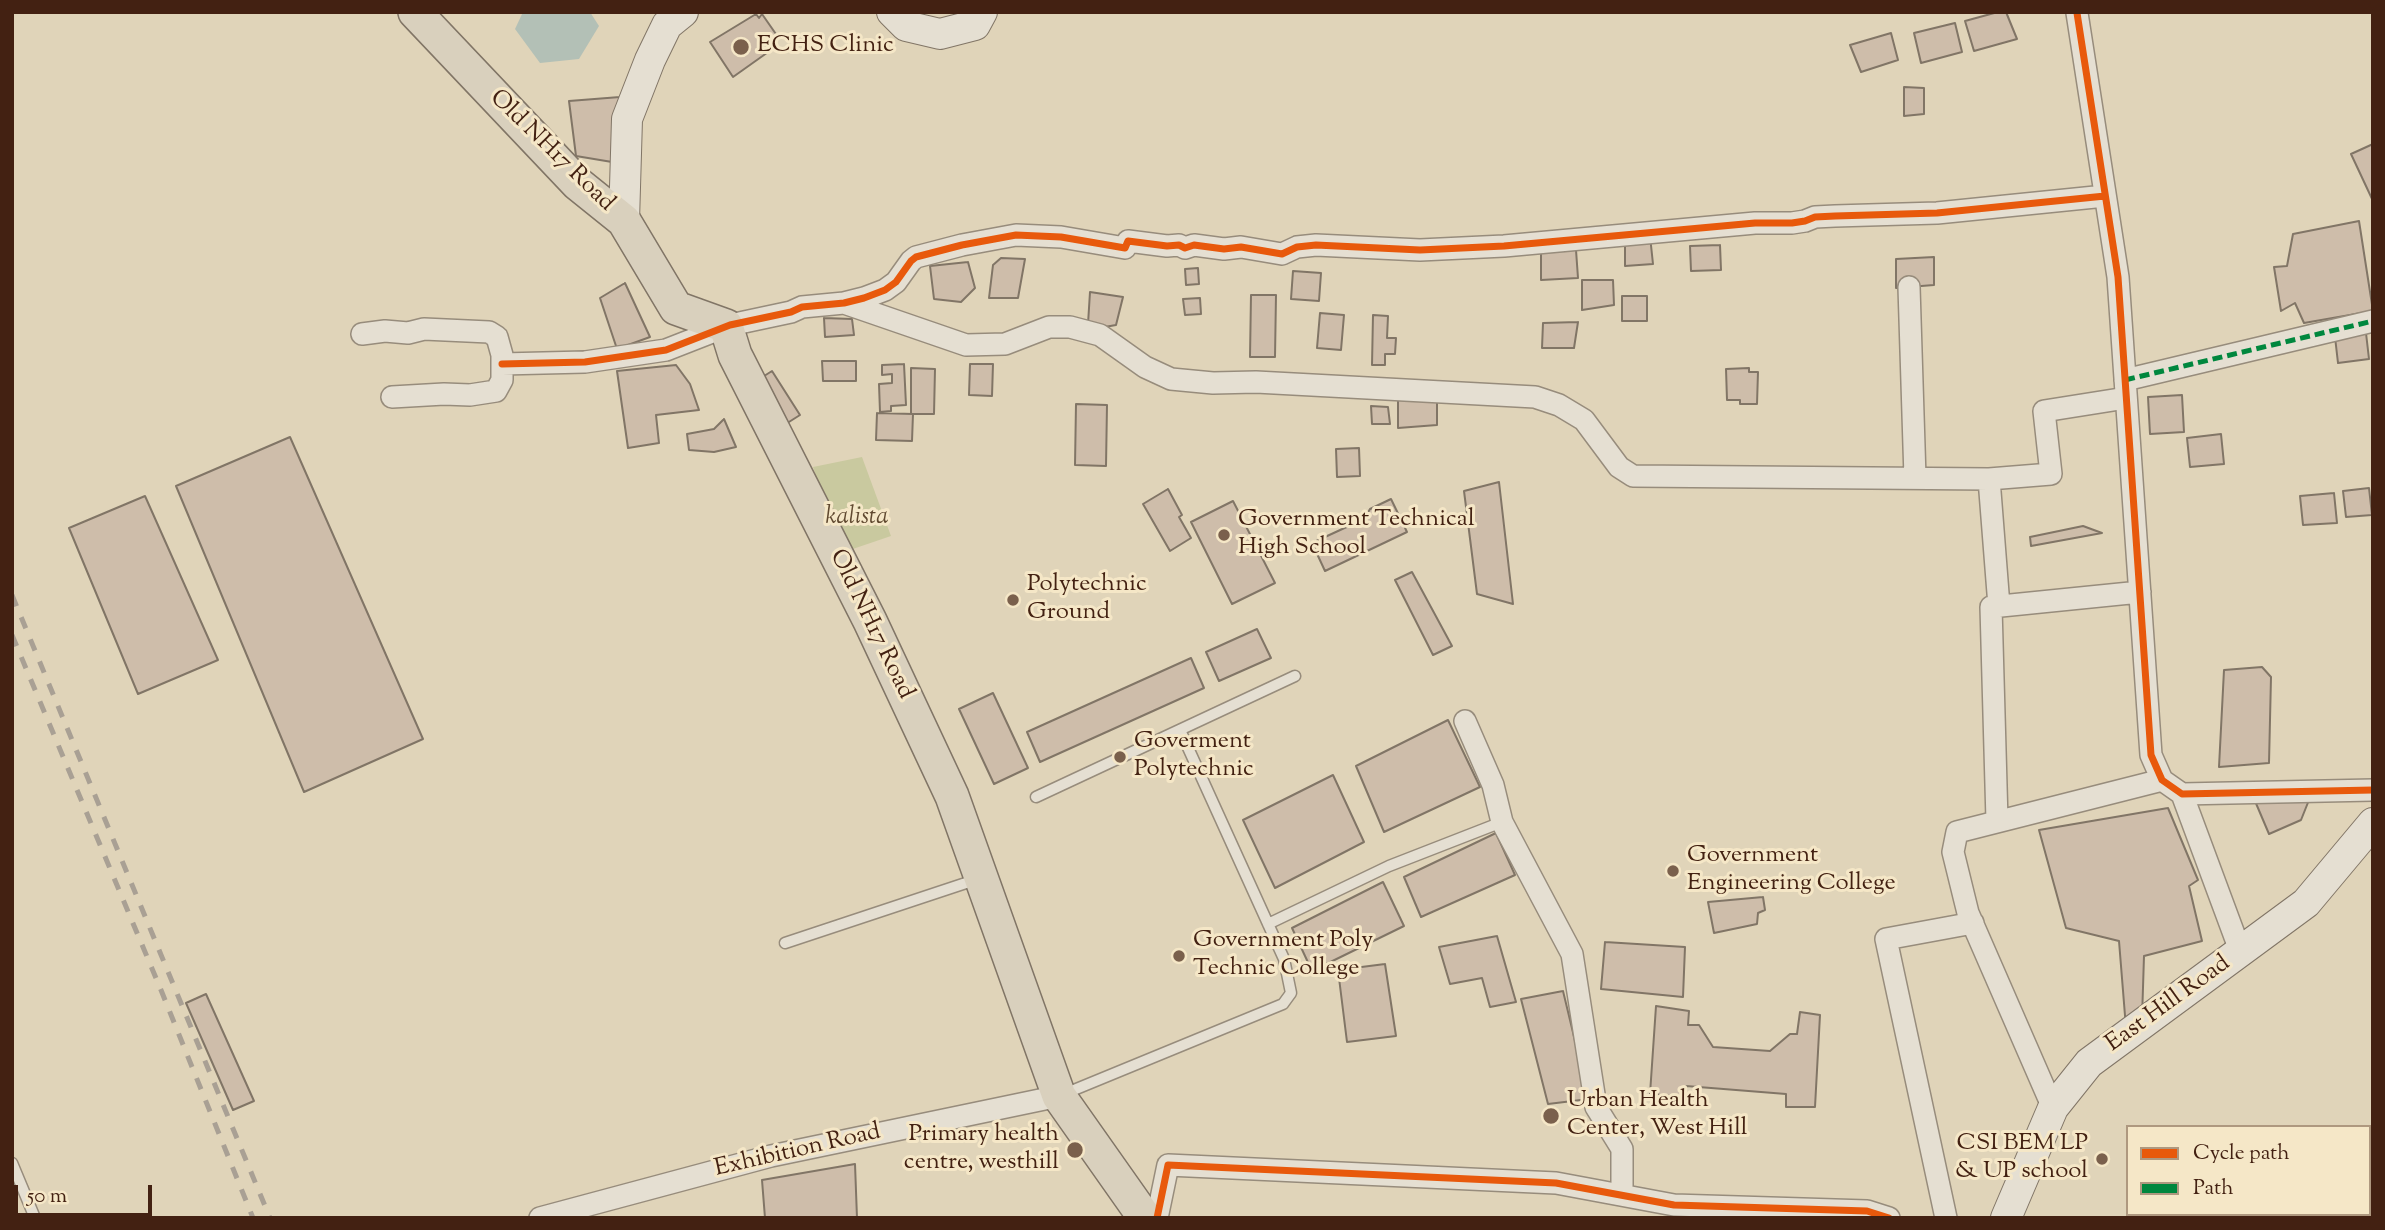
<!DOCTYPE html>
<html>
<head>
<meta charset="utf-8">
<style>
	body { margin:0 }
	#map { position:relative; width:2385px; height:1230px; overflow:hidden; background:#e0d4b9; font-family:"Sorts Mill Goudy",serif }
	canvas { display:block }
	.frame { position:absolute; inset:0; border:14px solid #432112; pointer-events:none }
	.legend { position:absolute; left:2126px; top:1125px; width:245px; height:91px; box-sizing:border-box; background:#f5e7c7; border:2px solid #ae987f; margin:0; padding:9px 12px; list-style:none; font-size:21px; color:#432112 }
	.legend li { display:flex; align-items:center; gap:14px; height:35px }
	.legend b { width:35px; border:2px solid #ae987f }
	.scale { position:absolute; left:14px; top:1185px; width:138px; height:32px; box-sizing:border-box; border:4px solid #432112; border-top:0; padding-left:9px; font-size:21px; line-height:24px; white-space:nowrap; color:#432112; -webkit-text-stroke:5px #f5e7c7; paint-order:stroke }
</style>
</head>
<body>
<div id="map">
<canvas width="2385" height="1230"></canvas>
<div class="frame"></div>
<ul class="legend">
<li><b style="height:9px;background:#e8590c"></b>Cycle path</li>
<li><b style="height:9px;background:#00873e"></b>Path</li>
</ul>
<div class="scale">50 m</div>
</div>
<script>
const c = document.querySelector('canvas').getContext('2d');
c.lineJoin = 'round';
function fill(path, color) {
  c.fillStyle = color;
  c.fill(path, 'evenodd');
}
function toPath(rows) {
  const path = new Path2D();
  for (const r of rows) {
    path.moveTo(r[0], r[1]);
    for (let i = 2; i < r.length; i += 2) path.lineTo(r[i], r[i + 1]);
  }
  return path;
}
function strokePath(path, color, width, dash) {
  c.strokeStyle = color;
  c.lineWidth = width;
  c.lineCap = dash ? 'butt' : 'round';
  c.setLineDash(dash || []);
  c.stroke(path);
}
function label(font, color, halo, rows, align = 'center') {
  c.font = font + ' "Sorts Mill Goudy",serif';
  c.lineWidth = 6;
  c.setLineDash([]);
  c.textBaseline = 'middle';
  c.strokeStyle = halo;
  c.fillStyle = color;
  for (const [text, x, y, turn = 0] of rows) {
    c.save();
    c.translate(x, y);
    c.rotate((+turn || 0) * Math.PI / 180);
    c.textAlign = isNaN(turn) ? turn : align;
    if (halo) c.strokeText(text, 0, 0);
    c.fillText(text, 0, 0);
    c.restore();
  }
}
const green = toPath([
	[862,457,891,536,841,553,813,467]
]);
const water = toPath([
	[523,12,590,12,599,26,579,59,540,63,515,29]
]);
const building = toPath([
	[1998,12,2006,12,2017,39,1974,51,1965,21,1998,12],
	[756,14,759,18,762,14,778,37,767,44,771,50,733,77,710,42,756,14],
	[1955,23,1962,52,1921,63,1914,33,1955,23],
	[1891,33,1898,60,1861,72,1850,45,1891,33],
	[1904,87,1924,88,1924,114,1904,116,1904,87],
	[620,97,612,162,576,156,569,101,620,97],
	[2373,144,2373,201,2351,154,2373,144],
	[2359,221,2373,311,2304,323,2295,303,2281,311,2274,267,2287,266,2293,234,2359,221],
	[1650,236,1653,264,1625,266,1625,239,1650,236],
	[1720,245,1721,270,1691,271,1690,246,1720,245],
	[1541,250,1576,250,1578,278,1541,280,1541,250],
	[1934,257,1934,285,1896,288,1896,259,1934,257],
	[1001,258,1025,259,1018,298,989,298,993,265,1001,258],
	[968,262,975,288,961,302,934,299,930,266,968,262],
	[1198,268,1199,284,1186,285,1185,269,1198,268],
	[1293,271,1321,273,1319,301,1291,299,1293,271],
	[1582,280,1613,280,1614,305,1582,310,1582,280],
	[625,283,650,337,617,349,600,298,625,283],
	[1090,292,1123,297,1116,325,1099,328,1088,324,1090,292],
	[1251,295,1276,295,1275,357,1250,357,1251,295],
	[1622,296,1647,296,1647,321,1622,321,1622,296],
	[1200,298,1201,314,1185,315,1183,299,1200,298],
	[1320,313,1344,315,1341,350,1317,348,1320,313],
	[1373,315,1388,316,1387,338,1396,338,1395,354,1385,354,1385,365,1372,365,1373,315],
	[824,318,852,319,854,335,825,337,824,318],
	[1578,322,1574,348,1542,348,1543,323,1578,322],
	[2366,333,2369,359,2338,363,2335,337,2366,333],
	[822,361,856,361,856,381,823,381,822,361],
	[904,364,906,405,891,406,891,411,880,412,879,384,892,383,892,374,882,375,882,365,904,364],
	[970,364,993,364,992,396,969,395,970,364],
	[676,365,690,384,699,410,656,415,659,443,628,448,617,371,676,365],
	[911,368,935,369,934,414,911,414,911,368],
	[1749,368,1749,372,1758,372,1757,404,1740,404,1740,400,1727,400,1726,369,1749,368],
	[772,371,800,415,781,427,753,383,772,371],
	[2182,395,2184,432,2150,434,2148,397,2182,395],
	[1398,400,1437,400,1437,425,1398,428,1398,400],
	[1076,404,1107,405,1106,466,1075,465,1076,404],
	[1371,406,1388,407,1390,424,1372,424,1371,406],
	[877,413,913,414,912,441,876,440,877,413],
	[724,419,736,447,714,452,689,450,687,434,714,429,724,419],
	[2221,434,2224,464,2190,467,2187,438,2221,434],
	[290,437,423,739,304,792,176,486,290,437],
	[1359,448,1360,476,1337,477,1336,449,1359,448],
	[1499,482,1513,604,1477,594,1464,491,1499,482],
	[2369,488,2372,515,2346,517,2343,491,2369,488],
	[1168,489,1182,515,1179,517,1191,538,1170,551,1143,504,1168,489],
	[2334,493,2337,523,2303,525,2300,496,2334,493],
	[145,496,218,660,138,694,69,528,145,496],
	[1391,499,1407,532,1325,571,1312,543,1364,519,1370,509,1391,499],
	[1233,501,1275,583,1232,604,1191,522,1233,501],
	[2083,526,2102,533,2031,546,2030,537,2083,526],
	[1412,572,1452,646,1433,655,1395,580,1412,572],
	[1257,629,1271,658,1219,681,1206,652,1257,629],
	[1191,658,1204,688,1040,762,1027,732,1191,658],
	[2262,667,2271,677,2269,763,2219,767,2224,670,2262,667],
	[993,693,1028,768,994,784,959,709,993,693],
	[1448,720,1480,787,1384,832,1356,766,1448,720],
	[1333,775,1364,842,1275,888,1243,820,1333,775],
	[2309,800,2301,820,2269,834,2255,801,2309,800],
	[2168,808,2198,880,2189,886,2202,941,2144,956,2142,1019,2126,1028,2119,941,2066,928,2039,830,2168,808],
	[1496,833,1515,875,1421,917,1404,877,1496,833],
	[1383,882,1404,926,1312,971,1292,928,1383,882],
	[1763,897,1765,910,1758,913,1757,924,1714,933,1708,902,1763,897],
	[1497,936,1516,1002,1490,1007,1482,978,1450,984,1439,947,1497,936],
	[1605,942,1685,947,1683,997,1601,989,1605,942],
	[1385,964,1396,1036,1347,1042,1338,970,1385,964],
	[1563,991,1589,1099,1548,1104,1521,999,1563,991],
	[206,994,254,1101,233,1110,186,1003,206,994],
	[1656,1006,1689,1011,1688,1025,1699,1025,1713,1047,1770,1051,1790,1034,1797,1034,1800,1012,1820,1015,1815,1107,1786,1107,1786,1094,1686,1086,1684,1097,1650,1094,1656,1006],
	[855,1164,857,1218,765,1218,762,1180,855,1164]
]);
const lane = toPath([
	[1036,797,1295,676],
	[1268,924,1389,866,1502,822],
	[785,943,978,879],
	[1064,1094,1283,1004,1291,993,1284,959,1180,730],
	[12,1163,35,1218]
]);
const street = toPath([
	[2077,13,2118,277,2151,755,2162,780,2182,794,2373,790],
	[1909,287,1915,478],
	[844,303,966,345,1005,344,1049,327,1070,327,1100,335,1145,367,1171,379,1213,383,1256,382,1535,397,1559,405,1584,420,1619,467,1633,476,1989,479],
	[362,334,385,331,408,333,424,329,489,332,497,337,502,355,502,380,496,391,470,395,444,394,392,397],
	[502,364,585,362,666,350,730,325,791,312,802,307,844,303,864,298,885,290,896,282,911,261,916,257,962,245,1016,235,1061,237,1125,248,1128,241,1167,246,1179,245,1185,248,1194,245,1224,249,1241,247,1282,254,1297,247,1316,245,1420,250,1504,246,1755,223,1792,223,1805,221,1815,217,1835,216,1937,213,2105,196],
	[2125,380,2373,321],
	[1999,606,1989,479,2051,474,2044,411,2126,398],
	[1465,721,1493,785,1502,822,1572,954,1596,1107,1622,1149,1622,1195],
	[2182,794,2241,953],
	[1997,821,1991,607,2140,592],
	[2053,1108,1968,913,1953,852,1957,832,2162,780],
	[2369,1194,2373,1194],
	[540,1218,771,1156,1059,1096],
	[1157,1218,1168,1165,1556,1183,1674,1205,1867,1211,1889,1218],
	[1946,1218,1886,939,1973,923],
	[2227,1218,2246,1214]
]);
const secondary = toPath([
	[892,12,906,26,940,34,975,25,982,12],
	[624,221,627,119,650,60,667,25,683,12],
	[2006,1218,2053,1108,2089,1063,2306,903,2373,823]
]);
const primary = toPath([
	[415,12,578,184,624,221,676,308,726,326,735,355,870,621,952,796,1059,1096,1145,1218]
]);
const rail = toPath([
	[12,595,270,1218],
	[12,635,161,990,253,1218]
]);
const quiet = toPath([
	[2125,380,2373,321]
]);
const cycleway = toPath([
	[2077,13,2118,277,2151,755,2162,780,2182,794,2373,790],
	[502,364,585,362,666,350,730,325,791,312,802,307,844,303,864,298,885,290,896,282,911,261,916,257,962,245,1016,235,1061,237,1125,248,1128,241,1167,246,1179,245,1185,248,1194,245,1224,249,1241,247,1282,254,1297,247,1316,245,1420,250,1504,246,1755,223,1792,223,1805,221,1815,217,1835,216,1937,213,2105,196],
	[1157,1218,1168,1165,1556,1183,1674,1205,1867,1211,1889,1218]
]);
const markers = [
	[741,47,9,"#7a604c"],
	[1224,535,7,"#7a604c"],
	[1013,600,7,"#7a604c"],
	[1120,757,7,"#7a604c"],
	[1673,871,7,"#7a604c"],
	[1179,956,7,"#7a604c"],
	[1551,1116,9,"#7a604c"],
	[1075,1150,9,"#7a604c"],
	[2102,1159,7,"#7a604c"]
];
const poiNames = [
	["ECHS Clinic",757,47],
	["Government Technical",1238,521],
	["High School",1238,549],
	["Polytechnic",1027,586],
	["Ground",1027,614],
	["Goverment",1134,743],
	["Polytechnic",1134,771],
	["Government",1687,857],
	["Engineering College",1687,885],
	["Government Poly",1193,942],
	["Technic College",1193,970],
	["Urban Health",1567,1102],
	["Center, West Hill",1567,1130],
	["Primary health",1059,1136,"right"],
	["centre, westhill",1059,1164,"right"],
	["CSI BEM LP",2088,1145,"right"],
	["& UP school",2088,1173,"right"]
];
const streetNames = [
	["Old NH17 Road",551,152,44],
	["Old NH17 Road",870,625,64],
	["East Hill Road",2169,1005,-36],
	["Exhibition Road",798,1152,-13]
];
const parkNames = [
	["kalista",857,519]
];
fill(green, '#c9c99f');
fill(water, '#b3c0b6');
fill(building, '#cebdaa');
strokePath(building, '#817566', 2);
strokePath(lane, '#978c7c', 13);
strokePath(street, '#978c7c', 24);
strokePath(secondary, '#817566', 32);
strokePath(primary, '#817566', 36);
strokePath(lane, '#e5dfd2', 10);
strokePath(street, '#e5dfd2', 21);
strokePath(secondary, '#e5dfd2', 30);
strokePath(primary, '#d9d0bd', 33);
strokePath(rail, '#a9a094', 5, [12, 12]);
strokePath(quiet, '#00873e', 5, [10, 5]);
strokePath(cycleway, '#e8590c', 7);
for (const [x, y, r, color] of markers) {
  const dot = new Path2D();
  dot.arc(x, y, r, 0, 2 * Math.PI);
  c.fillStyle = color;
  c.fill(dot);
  strokePath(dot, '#f5e7c7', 2.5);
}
label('24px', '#432112', '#f5e7c7', poiNames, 'left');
label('24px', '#432112', '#f5e7c7', streetNames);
label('italic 24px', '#604930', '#f5e7c7', parkNames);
</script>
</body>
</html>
